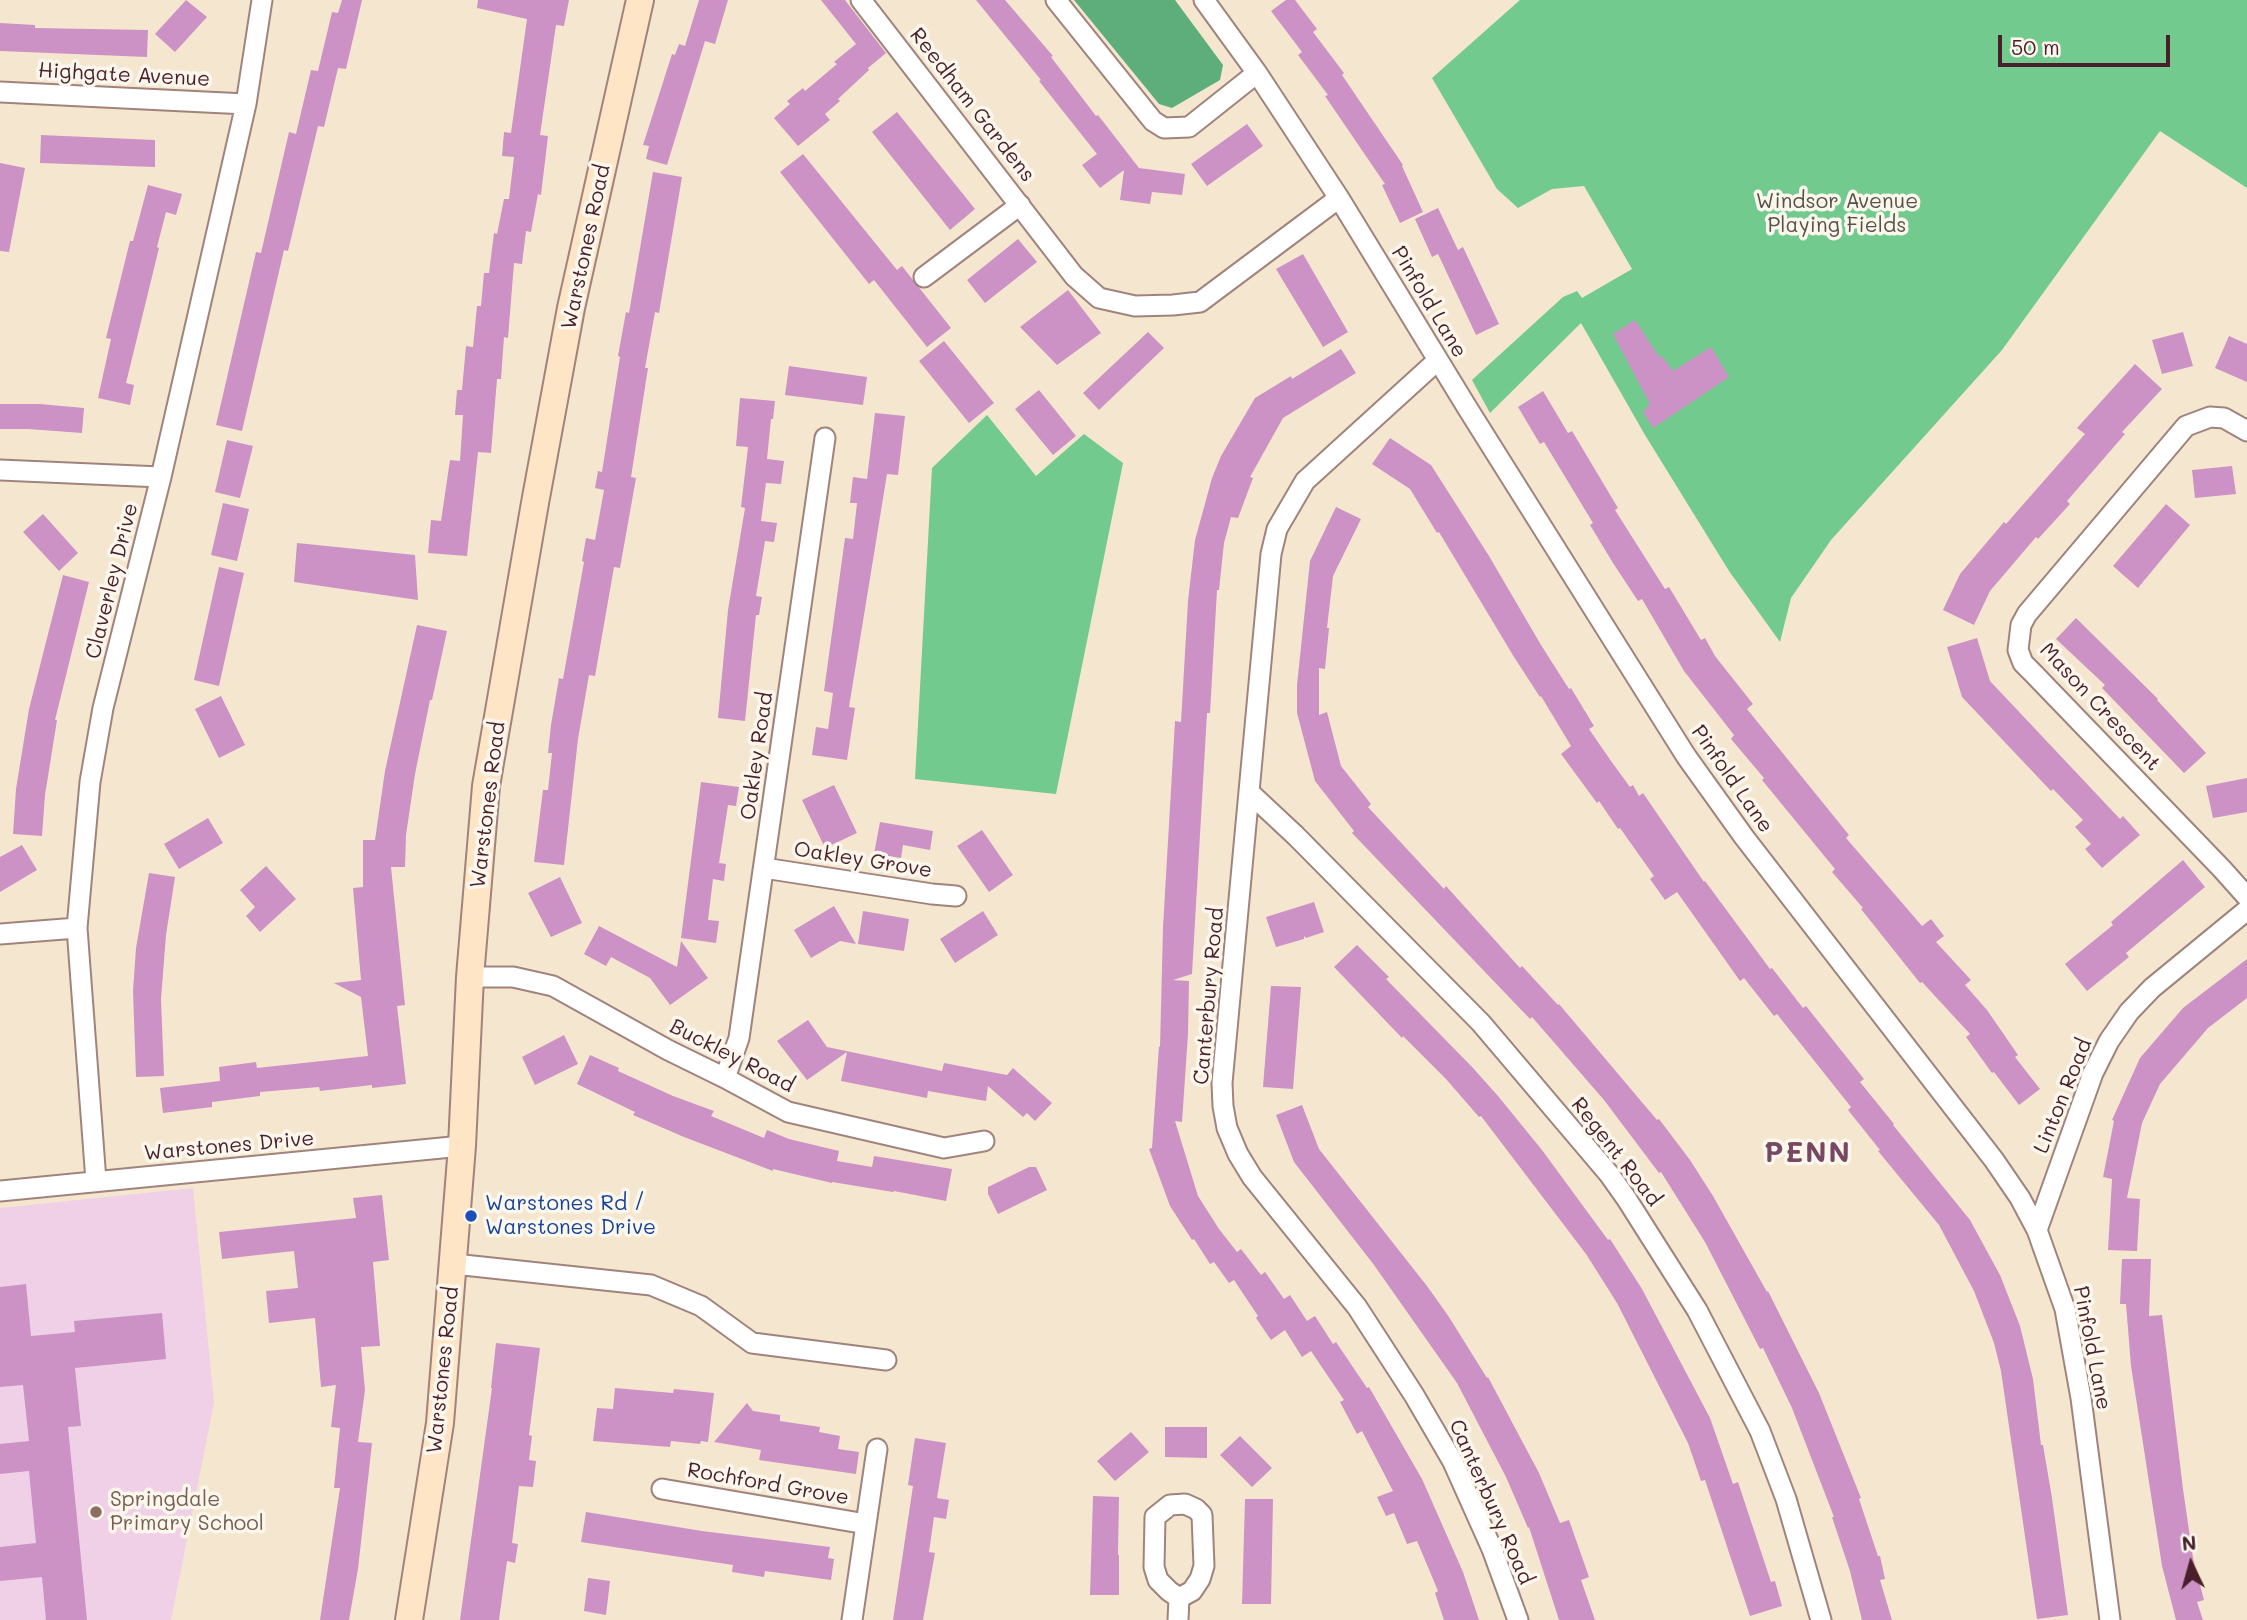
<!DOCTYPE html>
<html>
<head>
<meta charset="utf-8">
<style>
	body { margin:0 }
	#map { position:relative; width:2247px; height:1620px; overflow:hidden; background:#f5e7cf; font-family:Mali,sans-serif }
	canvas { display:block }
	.north { position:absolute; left:2156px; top:1529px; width:70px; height:70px; -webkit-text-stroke:5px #fbf7ec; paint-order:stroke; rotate:355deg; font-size:19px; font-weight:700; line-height:28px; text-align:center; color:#4a1f2b }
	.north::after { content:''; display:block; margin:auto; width:24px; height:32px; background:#4a1f2b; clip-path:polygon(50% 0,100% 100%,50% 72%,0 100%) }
	.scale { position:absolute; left:1998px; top:35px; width:172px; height:32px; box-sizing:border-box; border:4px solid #4a1f2b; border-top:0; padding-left:9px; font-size:21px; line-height:24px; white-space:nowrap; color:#4a1f2b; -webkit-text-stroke:5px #fbf7ec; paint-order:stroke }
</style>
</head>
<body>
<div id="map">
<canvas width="2247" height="1620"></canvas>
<div class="north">N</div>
<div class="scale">50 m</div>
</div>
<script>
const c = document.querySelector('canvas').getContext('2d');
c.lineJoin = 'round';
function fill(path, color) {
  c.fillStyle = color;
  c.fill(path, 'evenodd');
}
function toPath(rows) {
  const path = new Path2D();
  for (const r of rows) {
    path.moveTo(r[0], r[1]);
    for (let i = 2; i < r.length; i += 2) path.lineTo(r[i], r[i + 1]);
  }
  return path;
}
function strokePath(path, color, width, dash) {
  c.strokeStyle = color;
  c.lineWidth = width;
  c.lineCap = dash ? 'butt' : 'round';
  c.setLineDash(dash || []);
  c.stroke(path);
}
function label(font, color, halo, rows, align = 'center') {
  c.font = font + ' Mali,sans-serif';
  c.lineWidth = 7;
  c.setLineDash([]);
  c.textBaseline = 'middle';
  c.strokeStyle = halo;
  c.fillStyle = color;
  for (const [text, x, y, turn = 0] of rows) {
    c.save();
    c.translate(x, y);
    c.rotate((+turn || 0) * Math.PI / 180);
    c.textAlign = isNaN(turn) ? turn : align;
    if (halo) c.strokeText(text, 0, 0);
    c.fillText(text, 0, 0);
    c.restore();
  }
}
const built = toPath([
	[193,1188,214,1403,171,1620,0,1620,0,1208]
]);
const green = toPath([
	[1520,0,2247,0,2247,188,2160,131,2002,350,1831,540,1791,598,1780,642,1729,571,1645,435,1581,323,1490,413,1472,380,1563,297,1577,291,1582,298,1632,269,1584,186,1552,189,1518,208,1497,189,1432,78],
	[987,415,1036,476,1084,434,1123,463,1056,794,915,779,932,468]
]);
const forest = toPath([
	[1074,0,1175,0,1223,65,1220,80,1172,108,1159,104]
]);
const building = toPath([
	[186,0,207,17,175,52,155,34],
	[342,0,362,0,346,69,338,68,324,127,318,126,288,251,284,250,242,431,216,425,256,252,261,253,289,132,296,134,311,70,318,71,332,12,338,13],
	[478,0,569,0,564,26,556,25,540,135,548,136,541,195,538,194,531,232,526,231,522,264,514,263,508,338,504,337,501,379,497,379,491,453,478,452,467,556,428,553,431,520,441,521,450,460,460,461,463,415,455,415,457,390,462,390,466,346,473,347,477,306,481,306,484,273,489,273,494,233,497,234,504,199,509,199,514,157,502,156,504,132,511,133,527,19,477,8],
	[699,0,728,0,715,44,705,41,667,165,646,159,649,146,643,145,672,54,675,55,679,44,685,46],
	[821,0,845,0,886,53,868,68,869,70,838,99,840,101,825,114,830,120,798,146,774,118,790,104,787,101,803,88,805,91,837,64,834,62,856,44],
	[976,0,1005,0,1053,56,1051,57,1096,116,1098,115,1139,168,1185,174,1182,195,1152,192,1150,204,1120,200,1124,170,1100,188,1082,165,1097,154,1039,81,1041,80],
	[1286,0,1295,0,1317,29,1313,32,1344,73,1342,75,1403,165,1402,166,1423,212,1400,223,1382,185,1385,184,1325,96,1328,95,1298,55,1302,52,1271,11],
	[0,23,35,25,35,28,148,30,147,57,0,51],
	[897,112,975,209,950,230,872,132],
	[1247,124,1263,146,1207,186,1191,164],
	[41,135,155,140,155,167,40,163],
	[803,154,897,270,902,266,951,328,927,347,874,280,869,284,780,172],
	[0,163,25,168,9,252,0,251],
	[653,172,682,177,659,313,655,312,645,368,648,368,631,477,636,478,620,568,614,567,595,676,589,675,578,739,564,865,534,862,543,790,548,790,552,753,548,753,551,725,559,678,563,679,584,562,582,561,586,538,595,540,604,490,595,488,598,471,602,472,620,357,618,356,626,312,629,313],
	[148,185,182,194,176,215,166,212,157,247,159,248,126,383,134,385,130,405,98,398,111,339,106,338,130,241,133,241],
	[1438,208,1458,250,1463,247,1499,324,1476,335,1438,254,1432,257,1415,219],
	[1018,239,1037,262,985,303,967,280],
	[1303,254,1348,332,1323,347,1276,269],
	[1068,290,1101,333,1057,365,1020,327],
	[1635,320,1659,357,1662,356,1673,371,1711,347,1729,377,1653,428,1643,412,1650,404,1613,334],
	[1148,332,1164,348,1099,410,1083,393],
	[2183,332,2193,366,2162,374,2152,340],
	[2229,336,2247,344,2247,382,2215,368],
	[944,341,994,403,969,423,919,361],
	[1341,349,1356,373,1283,418,1250,477,1253,478,1238,518,1231,517,1224,543,1219,590,1217,590,1210,713,1207,713,1192,974,1173,980,1189,981,1188,1034,1182,1122,1175,1121,1198,1196,1219,1229,1237,1252,1241,1249,1261,1275,1265,1272,1284,1299,1290,1295,1307,1321,1315,1316,1333,1344,1336,1342,1367,1388,1369,1387,1422,1479,1463,1572,1479,1620,1444,1620,1435,1593,1438,1591,1417,1541,1407,1544,1394,1513,1386,1516,1377,1497,1393,1491,1362,1431,1357,1434,1340,1402,1344,1400,1311,1351,1302,1357,1285,1330,1271,1340,1256,1318,1258,1316,1234,1280,1229,1283,1214,1262,1210,1264,1194,1239,1192,1240,1170,1206,1149,1149,1152,1148,1159,1046,1160,1047,1163,927,1175,721,1181,722,1188,601,1195,540,1212,478,1221,456,1255,398,1291,376,1292,379],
	[2135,364,2162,389,2122,432,2125,434,2067,501,2070,504,2038,539,2036,537,1990,591,1974,625,1943,610,1960,574,2004,522,2006,524,2085,434,2077,428],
	[789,366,867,377,863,405,785,395],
	[1039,390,1076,436,1053,455,1015,409],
	[1543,391,1568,433,1572,431,1618,508,1615,510,1665,589,1669,587,1701,640,1705,638,1715,656,1753,704,1747,709,1849,835,1846,838,1922,926,1931,919,1944,936,1936,942,1971,980,1965,985,1987,1010,2018,1055,2015,1057,2040,1089,2019,1105,1994,1072,1992,1073,1966,1037,1970,1034,1922,982,1920,983,1861,909,1863,908,1832,872,1835,869,1762,780,1764,778,1731,739,1734,735,1684,671,1642,599,1638,601,1613,563,1590,525,1593,523,1544,442,1540,444,1518,407],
	[740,398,775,401,773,419,771,419,767,459,784,461,781,484,766,483,761,521,777,523,774,542,765,541,756,596,762,597,759,615,756,615,745,721,718,718,728,610,745,508,741,507,748,447,736,446],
	[0,404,40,404,84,408,82,433,28,429,0,429],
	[875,413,905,416,898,475,887,474,849,707,855,708,847,760,812,755,816,727,828,729,833,693,824,691,845,538,853,539,857,503,850,503,853,477,867,479],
	[1390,438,1431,465,1489,556,1541,645,1569,689,1571,688,1594,726,1589,729,1611,761,1630,787,1633,785,1639,796,1643,793,1704,882,1705,881,1770,969,1772,968,1803,1008,1806,1006,1864,1079,1860,1082,1894,1124,1893,1125,1970,1220,2000,1275,2020,1326,2033,1379,2041,1445,2043,1445,2052,1498,2068,1615,2037,1619,2001,1371,1994,1343,1974,1291,1939,1225,1878,1151,1880,1150,1848,1110,1851,1107,1777,1014,1774,1016,1744,978,1740,981,1677,892,1665,900,1650,879,1654,876,1620,828,1618,829,1599,801,1597,803,1561,754,1571,746,1541,696,1540,697,1514,657,1439,532,1437,533,1410,489,1372,464],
	[227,440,253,446,240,498,215,492],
	[2232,466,2236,494,2195,498,2192,470],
	[223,503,249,509,237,561,211,555],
	[2166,504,2190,525,2138,588,2113,566],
	[1336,507,1361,519,1333,576,1327,628,1329,628,1325,669,1319,668,1319,715,1327,712,1341,766,1371,804,1368,807,1444,889,1446,886,1520,968,1522,966,1558,1005,1559,1004,1657,1120,1659,1119,1690,1160,1713,1196,1767,1292,1768,1291,1819,1393,1861,1498,1859,1499,1878,1556,1880,1556,1885,1579,1880,1580,1892,1620,1862,1620,1850,1571,1832,1517,1834,1517,1792,1408,1763,1348,1760,1349,1705,1242,1661,1172,1659,1173,1604,1100,1532,1017,1530,1019,1352,833,1354,831,1315,781,1297,713,1297,685,1310,561],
	[43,514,78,553,59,571,23,532],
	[297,543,415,555,418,600,294,582],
	[219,567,244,573,219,686,194,680],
	[63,575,89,582,55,720,57,720,45,795,42,836,13,834,16,789,29,709],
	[2076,618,2158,699,2157,700,2206,753,2184,773,2102,688,2105,685,2056,639],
	[417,625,447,631,432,700,430,700,415,774,406,835,405,867,391,867,405,1005,397,1006,406,1084,372,1088,372,1085,320,1091,319,1087,260,1092,260,1096,212,1102,212,1107,163,1113,160,1088,220,1081,219,1067,256,1062,257,1068,368,1056,361,997,334,983,361,980,353,888,363,887,363,840,375,840,385,771],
	[1977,638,1990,681,2120,819,2123,816,2140,835,2102,868,2085,849,2091,844,2075,827,2083,820,2053,789,2051,791,1962,697,1947,647],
	[221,696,245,745,219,758,195,709],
	[2247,778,2247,812,2213,818,2206,786],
	[701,782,739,787,736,806,728,805,719,863,726,864,724,881,713,879,708,920,719,921,716,943,681,938],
	[834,785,857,833,825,848,802,800],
	[208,818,223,843,179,869,164,844],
	[880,822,933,831,930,850,903,845,901,858,874,854],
	[982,830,1013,875,989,892,957,846],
	[22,845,37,870,0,892,0,857],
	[2183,860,2205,887,2126,953,2129,957,2087,991,2065,964,2113,925,2111,922],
	[266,866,296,899,260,932,246,916,255,907,240,890],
	[149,873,175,877,166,935,161,999,164,1076,136,1077,133,991,136,948],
	[560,877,582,923,551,937,528,893],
	[1314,902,1324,932,1306,938,1304,936,1304,939,1276,947,1266,917],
	[834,906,856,944,840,941,811,958,794,930],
	[863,911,909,919,904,951,858,944],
	[983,911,998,935,955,963,940,939],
	[599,926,677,967,681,941,708,978,670,1005,650,978,611,957,606,966,584,954],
	[1357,945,1389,977,1386,979,1473,1068,1498,1096,1542,1150,1608,1240,1610,1239,1642,1289,1710,1418,1733,1484,1738,1482,1771,1582,1775,1581,1782,1606,1750,1616,1705,1480,1701,1481,1688,1443,1617,1303,1586,1254,1481,1116,1479,1117,1446,1079,1403,1036,1402,1038,1334,967],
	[2247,959,2247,998,2208,1028,2160,1084,2142,1123,2127,1198,2140,1199,2137,1251,2108,1250,2112,1179,2103,1177,2114,1121,2112,1120,2140,1058,2183,1008],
	[1271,986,1301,987,1293,1089,1263,1087],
	[808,1020,827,1047,942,1071,944,1063,1007,1075,1013,1068,1052,1103,1035,1121,1027,1113,1023,1117,988,1086,986,1101,928,1091,927,1098,841,1081,847,1052,807,1080,777,1041],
	[564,1035,578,1064,535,1085,522,1057],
	[590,1055,619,1068,618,1071,673,1096,714,1111,711,1116,764,1138,767,1130,789,1139,839,1151,837,1161,872,1167,874,1156,952,1169,946,1201,894,1191,893,1192,832,1182,832,1183,773,1169,773,1171,684,1137,633,1115,635,1112,577,1084],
	[1302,1105,1319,1149,1427,1286,1449,1317,1487,1378,1488,1377,1539,1473,1560,1523,1569,1520,1589,1577,1581,1580,1595,1620,1559,1620,1529,1527,1528,1528,1506,1477,1457,1383,1374,1265,1294,1162,1276,1115],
	[1029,1167,1036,1167,1047,1190,998,1214,988,1194,988,1187],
	[382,1195,389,1260,373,1262,380,1346,361,1347,365,1390,358,1442,372,1443,358,1569,349,1620,320,1620,340,1488,334,1488,340,1428,331,1427,336,1385,321,1387,315,1318,269,1323,266,1291,298,1288,294,1251,222,1259,219,1232,356,1218,353,1198],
	[2122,1259,2151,1259,2149,1316,2162,1315,2183,1489,2193,1558,2204,1600,2197,1602,2203,1620,2176,1620,2162,1566,2131,1366,2126,1304,2120,1304],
	[26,1284,31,1336,75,1332,74,1321,162,1313,166,1359,75,1368,81,1426,68,1427,87,1620,46,1620,42,1577,0,1581,0,1547,36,1543,29,1471,0,1474,0,1444,29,1441,23,1385,0,1387,0,1287],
	[496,1343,540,1348,529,1435,532,1436,529,1460,536,1461,533,1487,519,1486,512,1543,518,1544,515,1563,507,1561,499,1620,460,1620,492,1388,491,1388],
	[615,1388,673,1393,674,1389,714,1393,708,1442,701,1441,700,1444,671,1441,670,1447,593,1441,597,1408,613,1409],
	[747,1403,753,1411,780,1415,780,1421,820,1427,819,1432,840,1436,838,1449,859,1452,856,1474,759,1460,761,1450,714,1442],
	[1165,1427,1207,1427,1207,1458,1165,1457],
	[1131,1432,1149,1452,1115,1481,1097,1461],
	[1240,1436,1272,1468,1252,1487,1220,1455],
	[915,1438,946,1443,937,1498,949,1500,946,1519,934,1517,929,1552,935,1553,923,1620,893,1620,913,1486,908,1485],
	[1093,1496,1119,1497,1118,1555,1119,1555,1119,1595,1090,1595],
	[1245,1499,1273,1499,1271,1604,1242,1604],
	[586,1512,702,1531,830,1547,828,1558,834,1559,831,1580,765,1571,764,1577,732,1572,733,1565,581,1542],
	[588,1578,610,1581,606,1615,584,1611]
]);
const street = toPath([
	[861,0,1074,276,1099,298,1135,306,1173,305,1200,302,1339,198],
	[1056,0,1153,121,1164,128,1189,127,1257,73],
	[1204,0,1257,73,1339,198,1468,409,1686,756,1744,837,1994,1160,2020,1198,2037,1230,2065,1309,2081,1398,2110,1620],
	[0,92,246,104],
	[924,277,1020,205],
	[1438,360,1305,481,1277,529,1271,554,1222,1083,1223,1106,1227,1128,1238,1154,1252,1177,1357,1307,1414,1395,1453,1462,1492,1549,1518,1620],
	[2247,431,2224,418,2210,417,2186,426,2027,614,2021,625,2018,650,2023,663,2032,672,2222,869,2247,897],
	[0,470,161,477],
	[1250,793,1296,836,1481,1023,1609,1174,1626,1198,1697,1310,1760,1431,1786,1499,1821,1620],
	[764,868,932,894,956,896],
	[0,934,77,928],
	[470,977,513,977,553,986,668,1050,725,1078,788,1112,944,1148,984,1141],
	[725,1078,739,1038,825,438],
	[96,1181,77,928,90,782,103,708,161,477,246,104,262,0],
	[0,1191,462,1146],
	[2037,1230,2093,1073,2109,1041,2129,1012,2152,988,2247,910],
	[454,1264,651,1285,701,1306,752,1343,886,1360],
	[662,1489,866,1524],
	[1185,1504,1196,1509,1202,1515,1204,1566,1200,1579,1192,1591,1179,1598,1169,1591,1158,1580,1154,1567,1155,1517,1170,1505,1185,1504],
	[852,1620,877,1449],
	[1178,1620,1179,1598]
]);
const secondary = toPath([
	[409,1620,440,1423,462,1146,470,977,486,786,535,503,571,308,640,0]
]);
const markers = [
	[471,1216,7,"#1a4fb4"],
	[96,1512,7,"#8d6e63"]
];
const streetNames = [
	["Highgate Avenue",124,75,3],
	["Reedham Gardens",972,105,52],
	["Warstones Road",586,247,-78],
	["Pinfold Lane",1429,302,59],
	["Claverley Drive",112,581,-76],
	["Mason Crescent",2100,707,47],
	["Oakley Road",757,756,-82],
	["Pinfold Lane",1732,779,55],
	["Warstones Road",488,805,-83],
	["Oakley Grove",863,860,9],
	["Canterbury Road",1209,996,-85],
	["Buckley Road",732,1056,27],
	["Linton Road",2063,1096,-68],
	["Warstones Drive",229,1146,-5],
	["Regent Road",1616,1152,52],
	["Pinfold Lane",2092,1348,79],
	["Warstones Road",443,1370,-84],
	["Rochford Grove",768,1484,10],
	["Canterbury Road",1491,1502,66]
];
const parkNames = [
	["Windsor Avenue",1837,202],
	["Playing Fields",1837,226]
];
const transitNames = [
	["Warstones Rd /",485,1204],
	["Warstones Drive",485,1228]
];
const educationNames = [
	["Springdale",110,1500],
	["Primary School",110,1524]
];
const districtNames = [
	["PENN",1808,1153]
];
fill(built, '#efd0e6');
fill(green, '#72ca8f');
fill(forest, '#5dae7a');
fill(building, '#cc92c6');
strokePath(street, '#a0837d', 23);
strokePath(secondary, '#a0837d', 30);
strokePath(street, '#fff', 19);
strokePath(secondary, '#fee5c5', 26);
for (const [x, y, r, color] of markers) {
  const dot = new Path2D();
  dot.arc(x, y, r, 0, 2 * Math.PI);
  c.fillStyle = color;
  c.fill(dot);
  strokePath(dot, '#fbf7ec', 2.5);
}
label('21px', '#4a1f2b', '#fbf7ec', streetNames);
label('21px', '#565249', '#fbf7ec', parkNames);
label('21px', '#164399', '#fbf7ec', transitNames, 'left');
label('21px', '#785e54', '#fbf7ec', educationNames, 'left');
c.letterSpacing = '2px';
label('bold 28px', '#784761', '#fbf7ec', districtNames);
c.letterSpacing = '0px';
</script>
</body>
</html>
